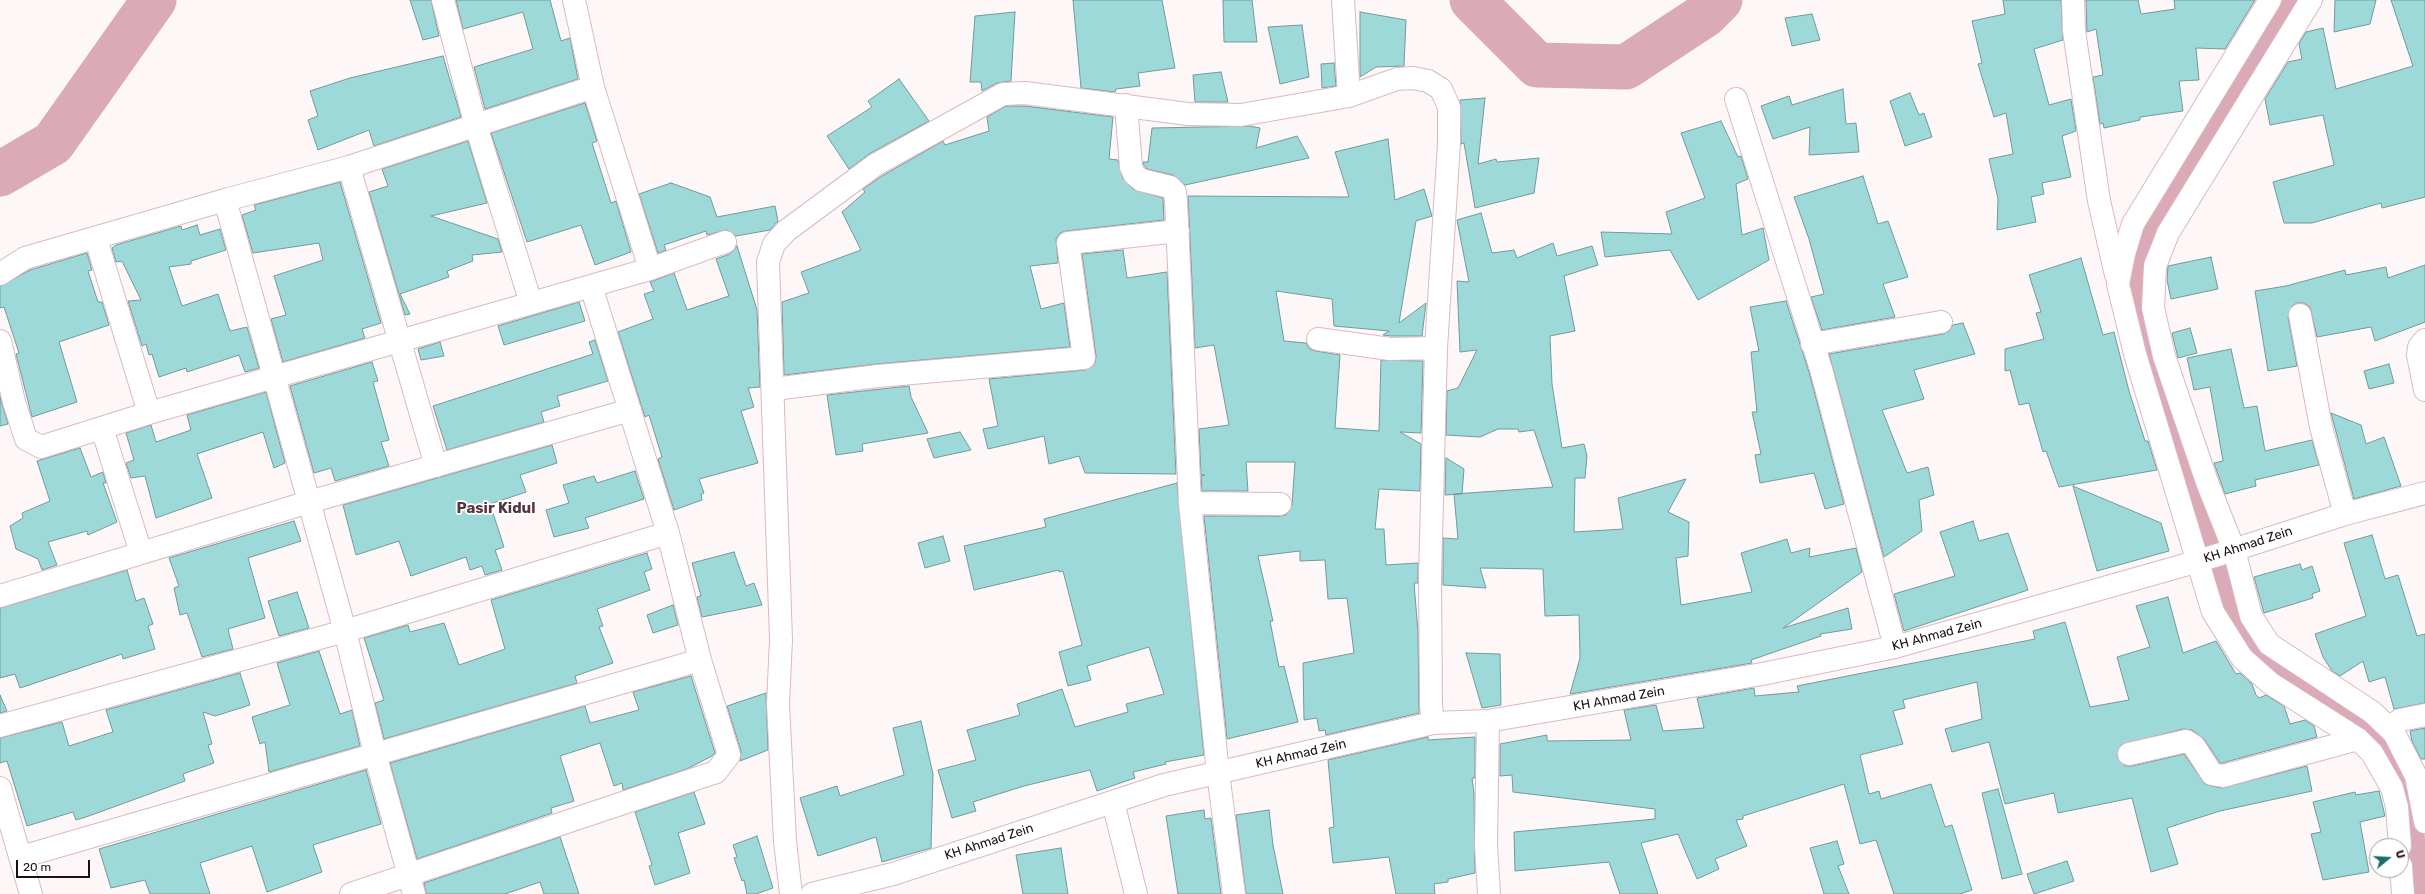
<!DOCTYPE html>
<html>
<head>
<meta charset="utf-8">
<style>
	body { margin:0 }
	#map { position:relative; width:2425px; height:894px; overflow:hidden; background:#fef7f8; font-family:Rubik,sans-serif }
	canvas { display:block }
	.north { position:absolute; left:2369px; top:838px; width:40px; height:40px; box-sizing:border-box; background:#fff; border:1px solid #a49fa1; border-radius:50%; rotate:72deg; font-size:11px; font-weight:700; line-height:16px; text-align:center; color:#1c1014 }
	.north::after { content:''; display:block; margin:auto; width:14px; height:18px; background:#1e6b6b; clip-path:polygon(50% 0,100% 100%,50% 72%,0 100%) }
	.scale { position:absolute; left:16px; top:860px; width:74px; height:18px; box-sizing:border-box; border:2px solid #1c1014; border-top:0; padding-left:5px; font-size:12px; line-height:14px; white-space:nowrap; color:#1c1014; -webkit-text-stroke:3px #fff; paint-order:stroke }
</style>
</head>
<body>
<div id="map">
<canvas width="2425" height="894"></canvas>
<div class="north">U</div>
<div class="scale">20 m</div>
</div>
<script>
const c = document.querySelector('canvas').getContext('2d');
c.lineJoin = 'round';
function toPath(rows) {
  const path = new Path2D();
  for (const r of rows) {
    path.moveTo(r[0], r[1]);
    for (let i = 2; i < r.length; i += 2) path.lineTo(r[i], r[i + 1]);
  }
  return path;
}
function strokePath(path, color, width, dash) {
  c.strokeStyle = color;
  c.lineWidth = width;
  c.lineCap = dash ? 'butt' : 'round';
  c.setLineDash(dash || []);
  c.stroke(path);
}
function fill(path, color) {
  c.fillStyle = color;
  c.fill(path, 'evenodd');
}
function label(font, color, halo, rows, align = 'center') {
  c.font = font + ' Rubik,sans-serif';
  c.lineWidth = 3.5;
  c.setLineDash([]);
  c.textBaseline = 'middle';
  c.strokeStyle = halo;
  c.fillStyle = color;
  for (const [text, x, y, turn = 0] of rows) {
    c.save();
    c.translate(x, y);
    c.rotate((+turn || 0) * Math.PI / 180);
    c.textAlign = isNaN(turn) ? turn : align;
    if (halo) c.strokeText(text, 0, 0);
    c.fillText(text, 0, 0);
    c.restore();
  }
}
const canal = toPath([
	[2298,0,2168,203,2145,251,2139,281,2142,322,2228,597,2259,650,2311,692,2360,719,2387,743,2408,786,2416,894]
]);
const river = toPath([
	[1472,0,1537,65,1626,67,1705,15,1720,0],
	[0,174,53,143,154,0]
]);
const building = toPath([
	[410,0,431,0,439,36,423,40,410,0],
	[456,0,550,0,561,41,570,38,578,79,485,109,474,67,533,49,523,12,463,29,456,0],
	[1073,0,1162,0,1175,68,1138,73,1140,86,1116,89,1115,92,1081,88,1073,0],
	[1223,0,1252,0,1257,42,1224,42,1223,0],
	[2003,0,2061,0,2063,40,2034,49,2049,105,2071,99,2076,131,2062,136,2071,177,2042,183,2044,194,2031,197,2036,222,1997,230,1998,199,1989,159,2013,154,2006,113,1994,117,1978,64,1982,63,1972,21,2005,14,2003,0],
	[2086,0,2138,0,2141,14,2175,9,2174,0,2255,0,2225,49,2196,48,2199,80,2179,81,2183,111,2140,117,2140,120,2104,128,2103,123,2100,124,2093,77,2103,75,2096,29,2087,32,2086,0],
	[2335,0,2376,0,2370,24,2334,32,2335,0],
	[2391,0,2425,0,2425,197,2382,208,2381,203,2312,223,2284,223,2273,182,2334,165,2323,115,2270,125,2265,99,2288,62,2302,59,2299,44,2306,32,2323,28,2336,89,2413,66,2391,0],
	[1015,12,1011,81,997,83,982,91,981,82,970,82,975,16,1015,12],
	[1360,12,1406,20,1404,66,1376,67,1360,77,1360,12],
	[1812,14,1820,40,1792,46,1785,18,1812,14],
	[1302,25,1309,77,1280,84,1268,27,1302,25],
	[443,56,461,117,374,146,369,130,318,150,308,120,318,116,310,91,350,78,443,56],
	[1334,63,1336,86,1322,88,1321,64,1334,63],
	[1221,72,1228,102,1195,102,1193,75,1221,72],
	[899,79,929,121,869,154,849,169,827,136,872,107,868,101,899,79],
	[1843,89,1846,124,1856,123,1859,152,1809,155,1810,127,1773,139,1761,106,1789,96,1792,105,1843,89],
	[1910,93,1919,115,1924,113,1932,137,1905,146,1890,101,1910,93],
	[1485,98,1478,164,1496,159,1497,162,1539,158,1534,193,1475,208,1464,143,1461,144,1460,100,1485,98],
	[585,103,597,141,592,143,611,203,616,201,631,252,595,265,581,225,527,242,491,133,585,103],
	[1006,106,1024,106,1113,117,1109,159,1118,160,1123,179,1133,189,1163,198,1164,220,1066,231,1060,233,1056,239,1058,263,1030,266,1041,309,1064,303,1070,347,877,364,784,375,782,302,809,293,801,272,861,250,842,212,865,192,863,189,882,176,943,141,945,145,989,131,987,117,1006,106],
	[1721,121,1738,157,1741,156,1748,179,1736,184,1742,235,1763,228,1769,260,1698,300,1670,250,1605,257,1601,232,1672,234,1666,212,1705,198,1681,133,1721,121],
	[1250,126,1260,128,1256,148,1297,136,1309,158,1185,185,1173,175,1147,169,1143,164,1143,162,1148,162,1152,128,1250,126],
	[1388,139,1395,200,1424,189,1432,216,1416,221,1399,323,1426,303,1422,336,1391,336,1383,335,1389,331,1334,326,1332,299,1276,291,1284,341,1306,343,1310,349,1316,351,1340,355,1335,428,1379,431,1381,360,1423,361,1421,433,1400,432,1421,444,1420,491,1379,489,1375,529,1384,529,1386,565,1418,563,1418,583,1414,583,1418,632,1419,713,1326,735,1325,730,1319,731,1317,718,1304,720,1303,663,1354,653,1347,598,1328,599,1325,560,1300,561,1300,551,1258,556,1273,621,1270,621,1279,667,1284,666,1298,722,1227,739,1204,516,1280,516,1286,515,1292,505,1295,462,1246,462,1248,491,1202,491,1201,476,1205,475,1201,475,1199,429,1229,425,1214,345,1195,348,1188,196,1349,197,1335,152,1388,139],
	[468,141,487,203,431,216,498,239,502,252,472,255,473,261,447,271,449,277,400,294,410,314,405,315,369,192,388,186,382,169,468,141],
	[1863,176,1878,224,1888,221,1908,277,1883,284,1895,317,1822,330,1811,297,1824,294,1809,239,1794,197,1863,176],
	[340,182,381,323,362,329,365,338,283,362,271,319,286,315,274,276,323,260,319,243,253,253,242,215,256,210,254,205,340,182],
	[671,183,710,197,717,217,775,206,778,221,770,230,736,236,727,230,707,235,706,231,664,245,666,250,658,253,639,194,671,183],
	[1481,213,1492,253,1514,250,1517,258,1553,243,1557,256,1592,246,1598,265,1564,276,1575,331,1550,336,1552,384,1562,448,1584,444,1587,456,1585,478,1575,478,1574,532,1623,529,1618,498,1686,479,1668,512,1689,522,1688,556,1676,558,1681,605,1752,592,1741,553,1787,539,1791,553,1810,548,1809,557,1856,548,1862,572,1783,628,1848,608,1852,629,1820,634,1821,636,1751,660,1752,663,1570,694,1580,658,1579,615,1545,616,1543,569,1480,568,1486,588,1443,585,1443,538,1458,539,1454,494,1553,487,1534,430,1519,432,1518,429,1498,429,1480,437,1446,435,1447,391,1458,388,1477,350,1460,352,1457,281,1469,282,1457,220,1481,213],
	[197,225,200,235,220,229,226,250,191,261,191,264,169,267,182,306,218,294,230,331,247,327,259,368,245,372,239,355,187,372,186,368,159,377,152,354,149,355,146,344,142,346,128,301,141,300,122,261,116,262,112,248,116,245,181,226,182,230,197,225],
	[737,246,757,310,760,387,748,388,754,407,741,411,758,463,699,479,704,493,701,494,702,500,674,510,658,459,662,457,649,415,645,417,618,332,653,319,644,294,654,291,650,282,674,273,687,310,729,296,716,259,730,254,737,246],
	[1123,250,1127,278,1167,272,1176,474,1085,473,1079,456,1049,464,1044,436,988,449,983,429,998,426,989,379,1085,370,1095,363,1096,356,1082,254,1123,250],
	[87,253,92,270,88,271,98,302,102,302,109,325,59,342,77,402,32,417,16,354,19,353,4,307,0,308,0,286,30,270,87,253],
	[2211,257,2218,289,2171,299,2167,280,2168,266,2211,257],
	[2081,258,2103,335,2114,332,2129,391,2145,441,2148,441,2157,470,2059,487,2046,451,2043,452,2029,403,2019,405,2010,370,2005,371,2005,349,2044,339,2036,313,2041,312,2029,275,2081,258],
	[2425,265,2425,322,2375,341,2371,327,2317,337,2310,307,2304,303,2297,303,2292,306,2288,317,2297,366,2268,371,2255,291,2286,286,2345,270,2346,275,2386,267,2388,278,2425,265],
	[1786,301,1809,372,1844,504,1825,509,1814,473,1760,483,1755,455,1761,454,1752,412,1757,412,1751,352,1759,351,1750,307,1786,301],
	[579,302,585,321,504,345,498,326,579,302],
	[1963,323,1975,354,1914,370,1924,399,1882,410,1907,473,1928,467,1934,495,1919,500,1922,531,1884,557,1829,354,1943,334,1949,331,1953,325,1963,323],
	[2190,328,2197,353,2178,358,2172,333,2190,328],
	[595,340,608,381,557,396,560,406,541,412,544,422,447,450,433,406,593,354,589,342,595,340],
	[440,342,444,356,421,360,418,349,440,342],
	[2231,349,2244,408,2257,406,2265,451,2312,440,2319,465,2255,480,2256,486,2225,494,2214,463,2223,461,2210,387,2194,390,2187,358,2231,349],
	[372,362,378,381,373,382,389,440,381,442,389,466,335,481,331,468,314,473,290,386,372,362],
	[2389,364,2394,383,2369,389,2364,371,2389,364],
	[909,386,911,397,928,433,862,444,863,451,836,455,827,395,909,386],
	[266,392,285,463,274,468,263,432,197,454,212,498,156,518,145,476,131,478,126,463,134,460,126,433,151,425,156,442,191,430,187,415,266,392],
	[0,397,8,424,0,426,0,397],
	[2331,413,2361,425,2366,444,2384,437,2401,486,2354,499,2331,413],
	[960,432,971,450,934,458,927,439,960,432],
	[552,445,557,463,520,475,526,492,490,504,504,547,495,550,502,570,485,575,482,566,470,570,466,557,411,576,399,541,356,555,343,505,552,445],
	[80,448,91,477,103,472,106,483,103,483,117,522,88,535,87,531,48,542,57,565,42,570,38,559,16,549,10,526,23,518,22,513,50,501,37,461,80,448],
	[1446,458,1464,469,1462,494,1445,495,1446,458],
	[635,471,644,499,585,518,589,528,554,537,546,510,569,503,563,485,594,476,597,483,635,471],
	[1177,483,1204,755,1165,762,1166,764,1133,772,1135,778,1097,791,1090,770,1024,786,973,802,976,811,952,818,938,770,976,760,967,730,1020,715,1017,704,1062,689,1075,727,1128,712,1126,704,1164,694,1149,647,1087,666,1091,680,1068,686,1059,652,1082,645,1063,571,1059,572,1059,570,974,590,964,546,1046,527,1044,519,1177,483],
	[2073,486,2161,523,2169,551,2097,571,2073,486],
	[294,521,301,541,248,558,265,618,228,629,233,649,202,657,187,613,180,615,174,588,179,586,169,558,294,521],
	[1973,521,1979,541,2008,533,2028,590,1904,631,1894,594,1955,576,1940,532,1973,521],
	[2372,535,2385,579,2398,575,2417,636,2425,634,2425,703,2394,709,2385,677,2369,682,2363,661,2340,676,2332,671,2323,657,2315,634,2366,616,2344,543,2372,535],
	[943,536,950,561,925,568,918,543,943,536],
	[734,552,746,586,754,583,762,605,702,617,697,597,701,596,692,563,734,552],
	[647,553,652,569,644,572,650,590,597,609,603,626,599,627,613,663,575,676,577,683,384,739,375,703,384,700,364,638,408,625,410,632,444,623,459,665,505,649,491,600,647,553],
	[2300,564,2302,570,2312,566,2320,591,2312,594,2313,598,2264,613,2254,577,2300,564],
	[127,570,136,601,144,598,153,624,148,626,155,649,123,659,122,654,20,688,15,674,0,678,0,608,127,570],
	[297,592,309,628,279,636,268,601,297,592],
	[2168,597,2183,653,2216,641,2236,674,2240,673,2252,684,2256,695,2259,698,2266,695,2284,706,2290,724,2305,720,2314,726,2317,737,2222,763,2220,763,2204,739,2192,730,2183,729,2121,745,2117,756,2125,766,2132,766,2184,754,2205,784,2221,788,2307,766,2312,791,2220,811,2167,828,2178,864,2151,872,2132,798,2058,813,2054,793,2005,804,1989,742,1952,752,1945,729,1982,719,1977,682,1903,700,1905,708,1893,711,1903,744,1860,755,1869,794,1879,791,1881,799,1931,784,1945,827,1952,825,1972,890,1960,894,1894,894,1876,840,1860,844,1844,784,1743,816,1743,819,1736,820,1747,846,1715,859,1719,869,1697,879,1678,834,1641,843,1658,894,1620,894,1609,862,1515,871,1514,832,1655,819,1655,809,1513,792,1512,775,1500,776,1500,744,1547,735,1547,741,1631,740,1624,710,1656,705,1663,731,1704,728,1697,698,1754,688,1755,696,1799,692,1797,686,2035,639,2033,631,2065,622,2090,707,2129,700,2117,657,2150,647,2136,606,2168,597],
	[673,605,678,625,653,633,647,615,673,605],
	[319,651,340,714,352,710,360,746,269,772,265,742,260,744,252,717,290,705,277,663,319,651],
	[1466,653,1500,654,1501,705,1482,708,1466,653],
	[240,673,250,705,215,716,203,712,212,744,208,745,214,763,183,774,185,781,86,817,76,820,73,812,27,826,7,761,0,763,0,738,62,722,69,746,113,732,106,710,240,673],
	[691,676,715,753,712,756,687,769,623,790,622,783,614,786,600,743,560,756,574,801,551,808,552,813,417,859,390,763,585,706,590,723,639,710,633,692,691,676],
	[766,693,768,750,740,761,741,751,727,706,766,693],
	[0,695,7,711,0,713,0,695],
	[921,721,933,774,931,848,882,862,876,837,818,856,800,798,837,786,840,796,904,775,893,728,921,721],
	[2425,728,2425,759,2421,759,2412,741,2410,731,2425,728],
	[1428,737,1428,740,1475,737,1475,778,1472,778,1474,793,1475,873,1448,879,1448,882,1434,884,1435,894,1396,894,1389,857,1333,863,1329,828,1334,827,1328,760,1428,737],
	[366,770,381,824,313,845,322,872,267,892,252,846,200,863,210,894,150,894,145,880,111,888,99,849,366,770],
	[1998,789,2022,874,2002,879,1982,793,1998,789],
	[2379,791,2385,816,2360,822,2369,872,2323,880,2311,834,2321,832,2313,802,2355,792,2356,795,2379,791],
	[694,792,705,824,678,833,690,873,655,885,649,866,652,865,635,812,694,792],
	[1204,810,1205,819,1211,818,1221,894,1178,894,1166,816,1204,810],
	[1269,810,1273,845,1283,894,1246,894,1236,815,1269,810],
	[757,836,773,888,756,894,747,894,744,880,742,881,734,858,737,857,733,845,757,836],
	[560,837,579,894,544,894,540,882,505,894,426,894,424,883,560,837],
	[1837,841,1844,864,1838,866,1849,894,1824,894,1810,848,1837,841],
	[1061,848,1068,894,1023,894,1016,855,1061,848],
	[2067,861,2074,881,2034,894,2027,874,2067,861]
]);
const minor = toPath([
	[443,0,476,126,531,303],
	[574,0,593,87,650,269],
	[1343,0,1349,96],
	[2073,0,2074,31,2099,201,2116,275],
	[2270,0,2133,224,2124,254,2118,284,2135,354,2213,612,2242,658,2270,683,2358,739,2372,753,2392,788,2397,807,2400,846],
	[2311,0,2168,233,2155,266,2153,308,2164,356,2207,482,2234,550,2251,616,2269,644,2372,712,2394,733,2416,776,2425,822],
	[1736,99,1821,369,1895,647],
	[1126,105,1131,167,1134,174,1141,180,1170,187,1175,192,1176,201,1190,503],
	[349,167,436,466],
	[225,200,345,631,375,754,414,894],
	[96,239,149,413],
	[0,274,25,258,225,200,349,167,593,87],
	[2300,315,2321,427,2345,514],
	[1318,339,1390,349,1436,348],
	[2425,340,2419,347,2418,355,2425,390],
	[0,341,14,402,26,439,41,447,149,413,650,269,725,242],
	[1812,344,1941,322],
	[774,389,878,376,1084,358,1068,243,1178,231],
	[102,428,141,553],
	[0,596,309,502,630,410],
	[1488,721,1486,845,1489,894],
	[0,726,345,631,668,533],
	[2389,727,2400,720,2425,715],
	[2129,754,2186,741,2194,746,2212,774,2223,776,2358,739],
	[0,788,31,894],
	[1113,802,1136,894],
	[21,857,700,660],
	[2401,866,2403,894],
	[351,894,716,772,729,755,700,660,668,533,591,286],
	[791,894,785,841,778,704,781,640,768,262,774,244,786,231,875,165,1003,94,1025,93,1188,114,1241,115,1349,96,1397,79,1413,78,1428,81,1441,89,1449,107,1449,143,1436,348,1430,576,1431,704,1433,723],
	[1234,894,1218,773,1190,503,1280,504]
]);
const tertiary = toPath([
	[812,894,893,874,1164,785,1433,723,1488,721,1762,674,1895,647,2199,561,2345,514,2425,493]
]);
const streetNames = [
	["KH Ahmad Zein",2248,545,-18],
	["KH Ahmad Zein",1937,635,-15],
	["KH Ahmad Zein",1619,699,-10],
	["KH Ahmad Zein",1301,754,-13],
	["KH Ahmad Zein",989,842,-18]
];
const quarterNames = [
	["Pasir Kidul",496,509]
];
strokePath(canal, '#dbaab7', 26);
strokePath(river, '#dbaab7', 45);
fill(building, '#9dd9d8');
strokePath(building, '#739a9a', 1);
strokePath(minor, '#dcb8c1', 24);
strokePath(tertiary, '#dcb8c1', 24);
strokePath(minor, '#fff', 22);
strokePath(tertiary, '#fff', 22);
label('13px', '#1c1014', '#fff', streetNames);
label('bold 15px', '#53373f', '#fff', quarterNames);
</script>
</body>
</html>
